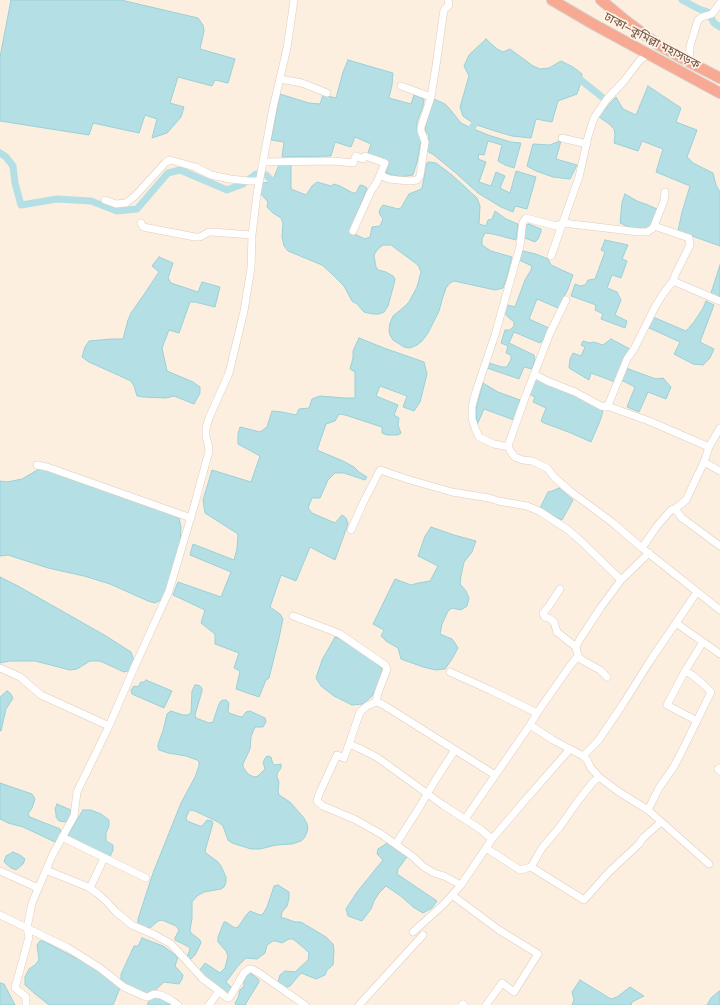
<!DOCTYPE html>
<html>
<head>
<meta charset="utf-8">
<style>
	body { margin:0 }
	canvas { display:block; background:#fcefdf }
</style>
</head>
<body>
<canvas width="720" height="1005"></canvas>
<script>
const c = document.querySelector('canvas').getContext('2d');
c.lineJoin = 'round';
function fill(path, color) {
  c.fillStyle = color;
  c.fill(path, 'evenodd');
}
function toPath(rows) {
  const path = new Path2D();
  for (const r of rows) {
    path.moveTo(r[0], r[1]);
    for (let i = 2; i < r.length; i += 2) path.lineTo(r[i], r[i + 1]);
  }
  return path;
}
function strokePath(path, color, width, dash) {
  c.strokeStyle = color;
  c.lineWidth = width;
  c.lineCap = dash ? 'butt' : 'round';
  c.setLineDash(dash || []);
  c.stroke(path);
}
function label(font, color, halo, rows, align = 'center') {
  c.font = font + ' "IBM Plex Sans","Noto Sans Bengali",sans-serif';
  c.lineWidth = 3.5;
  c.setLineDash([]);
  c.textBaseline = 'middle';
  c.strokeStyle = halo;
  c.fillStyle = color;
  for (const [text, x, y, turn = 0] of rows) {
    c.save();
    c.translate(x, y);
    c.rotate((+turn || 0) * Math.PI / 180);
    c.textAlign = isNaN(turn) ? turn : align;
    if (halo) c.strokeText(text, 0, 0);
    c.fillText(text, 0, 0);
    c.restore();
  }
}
const water = toPath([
	[11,0,121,0,198,18,203,25,204,31,200,49,235,59,228,83,215,80,212,86,178,77,170,103,184,107,181,117,167,133,152,138,157,119,145,115,139,133,93,123,89,135,0,121,0,57,11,0],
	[486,39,497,49,503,52,510,49,533,66,540,69,549,68,561,61,573,67,582,74,581,82,577,94,558,101,552,122,536,119,531,138,512,136,495,131,474,124,463,116,460,107,469,76,464,66,469,55,486,39],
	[348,60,393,73,392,85,389,98,411,104,414,95,424,99,423,106,417,122,417,130,421,140,417,162,413,175,401,177,386,173,389,162,368,153,371,144,355,137,351,147,335,142,331,156,282,157,284,142,271,140,280,94,309,103,320,104,323,95,336,98,343,72,348,60],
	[648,86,681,108,676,122,697,130,687,157,693,163,713,173,716,185,720,192,720,246,678,231,682,212,690,186,656,172,663,149,642,141,638,151,614,143,615,135,614,129,609,124,599,117,603,111,616,97,623,109,636,115,648,86],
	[434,99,445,104,449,108,461,123,469,127,488,135,511,142,521,143,514,168,505,165,498,161,502,145,488,141,484,155,479,154,478,159,486,162,479,182,491,186,496,172,505,176,500,188,510,193,516,171,536,177,527,209,515,206,513,212,501,207,478,193,457,174,434,155,427,151,428,144,429,136,425,130,426,124,434,99],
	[561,141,556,159,577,165,570,179,553,177,536,171,527,166,533,144,550,145,557,142,561,141],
	[429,162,436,163,452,175,477,198,480,206,479,224,486,226,488,220,492,219,495,211,506,219,518,224,516,240,493,234,485,233,482,239,482,245,491,251,512,257,507,276,503,288,495,290,454,281,450,283,446,288,442,300,439,311,428,333,422,341,417,345,410,348,404,347,393,340,390,335,389,330,390,323,393,316,404,307,409,302,417,287,421,272,418,265,391,245,383,245,378,249,375,253,374,256,376,267,378,270,386,272,393,276,395,279,394,284,388,306,384,312,379,314,373,314,364,312,357,304,352,301,344,286,331,273,322,265,288,251,284,246,282,237,283,223,281,218,273,213,267,207,268,202,261,194,260,191,262,183,272,182,279,165,291,165,291,189,306,195,312,186,317,182,331,186,334,184,340,186,353,193,356,193,360,185,364,186,367,188,350,232,365,239,370,237,372,227,380,226,383,219,379,213,380,209,383,205,398,209,401,208,409,194,419,190,422,188,427,163,429,162],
	[625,194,637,201,648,205,657,209,654,219,649,229,643,231,629,227,620,223,622,202,625,194],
	[529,224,541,229,541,232,538,239,535,242,525,238,523,236,524,229,527,225,529,224],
	[605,240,628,245,622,259,627,261,621,278,612,275,607,288,617,292,621,300,615,315,627,321,625,328,601,319,603,314,595,310,596,305,571,296,575,284,580,286,585,285,588,280,595,279,605,252,601,250,605,240],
	[523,251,536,254,548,259,551,265,573,275,568,289,558,308,537,299,529,319,549,328,545,337,540,343,514,332,509,343,534,355,535,359,532,369,524,367,519,379,487,368,489,363,502,367,507,367,511,359,511,355,506,353,508,346,501,343,505,330,510,330,514,326,514,322,508,317,504,312,507,305,515,307,525,280,531,270,532,266,519,260,523,251],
	[159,257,173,263,168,278,171,283,198,292,202,282,220,287,215,307,195,302,190,302,179,333,169,330,162,348,167,371,193,382,200,387,200,393,194,404,174,396,166,398,143,397,137,396,134,386,131,381,89,362,82,357,85,347,89,341,111,339,123,339,128,320,131,313,145,293,159,272,152,266,159,257],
	[720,265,720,299,711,293,720,265],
	[706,301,714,305,700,342,714,349,710,358,703,365,693,364,674,354,680,342,647,327,653,317,686,331,694,322,703,308,706,301],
	[359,338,384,348,424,362,427,374,420,402,414,411,403,407,407,396,380,386,376,396,398,405,394,415,399,418,398,425,401,433,398,435,387,435,382,433,382,427,345,415,339,414,335,421,326,424,317,450,343,461,354,467,359,472,367,477,365,480,344,473,335,473,328,480,320,498,312,498,308,508,312,513,335,523,342,515,346,518,348,524,335,560,310,547,296,581,281,575,270,607,280,614,283,619,279,638,269,678,266,680,259,697,236,689,240,671,234,668,239,653,215,644,215,634,201,623,205,610,173,595,178,582,221,597,231,572,190,555,193,544,234,560,237,549,238,534,205,513,203,500,212,470,251,482,260,456,238,444,238,434,240,427,260,432,267,427,272,411,282,412,296,415,299,409,309,408,312,399,320,396,345,398,355,398,355,372,350,369,353,358,353,351,359,338],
	[611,339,630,349,615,382,591,373,589,380,569,368,570,359,573,353,581,356,585,347,581,345,583,341,590,343,594,342,603,345,611,339],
	[626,368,656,379,663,378,671,387,666,399,648,392,639,412,627,407,635,387,621,380,626,368],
	[535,378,547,384,577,396,595,405,603,411,600,421,591,442,571,433,544,423,541,421,546,408,533,402,535,397,529,394,535,378],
	[483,383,498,392,520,400,516,416,514,420,484,409,477,425,476,409,483,383],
	[39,469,51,470,88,485,173,513,179,518,181,527,180,544,166,594,161,600,155,603,148,601,110,584,84,576,48,568,8,555,0,556,0,481,7,482,22,479,39,469],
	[559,488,573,500,562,520,547,513,540,508,548,492,552,491,559,488],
	[431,527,454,535,476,541,472,552,464,562,461,576,460,584,466,591,469,598,467,606,461,610,452,608,448,611,442,624,440,634,452,639,455,643,458,648,452,659,445,669,436,670,423,667,401,659,398,648,386,641,381,636,384,630,373,624,395,579,411,585,418,583,430,581,438,566,418,556,425,536,431,527],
	[0,577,18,586,106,636,131,652,134,661,131,670,124,672,100,661,90,661,77,669,70,670,35,661,10,661,0,663,0,577],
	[335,637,344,640,367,656,383,669,378,684,372,696,363,704,352,705,334,696,321,686,316,678,322,660,335,637],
	[146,680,172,691,164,708,132,694,131,690,134,686,138,687,141,682,144,682,146,680],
	[195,685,197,685,200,686,202,688,202,691,195,715,196,718,209,723,213,722,219,704,221,701,223,700,226,700,229,703,228,711,229,713,241,717,243,716,246,712,250,711,265,718,266,722,263,727,256,727,254,729,251,737,250,749,243,764,243,767,248,774,252,776,255,777,258,776,265,769,263,762,266,757,267,756,271,757,273,764,275,765,281,764,281,768,278,772,277,775,277,777,279,782,278,791,279,795,290,802,304,818,307,824,308,829,305,837,301,841,292,844,276,845,260,849,251,849,232,843,228,840,223,826,218,822,195,811,191,810,189,811,186,818,187,821,200,826,202,826,207,820,212,821,213,823,205,851,206,853,218,862,221,866,226,877,226,882,224,887,221,889,204,892,197,896,192,902,192,919,190,930,191,933,199,939,201,942,200,945,195,955,191,959,189,960,187,957,190,949,189,947,175,940,175,938,179,930,176,926,162,920,158,921,150,928,145,928,141,927,138,923,138,919,153,873,181,803,195,777,199,766,199,762,197,760,186,756,168,753,159,750,158,747,158,744,163,731,167,714,169,712,171,711,183,715,187,715,190,714,191,712,192,691,195,685],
	[7,691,10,693,13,698,6,709,1,731,0,731,0,697,7,691],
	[0,783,32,794,35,799,32,808,28,814,30,817,60,829,61,833,55,842,23,827,8,823,0,819,0,783],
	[57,804,71,810,71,815,66,822,59,821,56,817,56,814,55,809,57,804],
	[83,810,91,810,101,814,109,820,109,826,106,833,106,841,113,845,113,850,110,857,71,841,68,835,83,810],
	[389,842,407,857,398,869,397,874,437,901,432,908,423,913,413,907,402,897,386,886,379,893,374,901,371,909,362,921,348,916,346,909,357,892,383,860,377,854,378,849,389,842],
	[13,852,20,855,25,859,23,864,16,870,11,868,4,862,6,856,13,852],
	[278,885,289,892,289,899,287,906,282,912,281,918,284,918,295,922,301,922,326,937,333,944,334,950,333,965,327,970,325,975,316,979,301,973,290,986,283,988,278,982,280,975,285,971,295,972,308,960,309,953,304,948,293,939,289,939,282,943,276,941,273,941,267,945,265,953,257,959,246,958,238,966,226,982,233,989,226,996,199,971,205,963,220,973,225,968,228,956,226,951,218,942,218,937,224,922,226,922,235,928,238,927,247,914,250,911,260,915,263,914,267,907,274,886,278,885],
	[142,938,163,946,178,957,175,966,183,975,182,979,179,984,164,982,150,995,127,985,121,979,121,974,134,946,138,946,142,938],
	[40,941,43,941,99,970,120,988,113,1005,49,1005,34,993,25,985,25,977,29,969,35,965,39,960,37,945,40,941],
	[250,973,257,978,259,980,259,982,245,1005,236,1005,235,1003,238,998,240,990,244,986,244,980,248,974,250,973],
	[580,980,611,999,617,997,630,987,644,996,632,1002,631,1005,572,1005,574,1000,572,992,580,980],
	[0,983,4,984,15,1005,0,1005,0,983],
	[720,991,720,1005,707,1005,711,998,718,992,720,991],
	[154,996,169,1002,170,1005,147,1005,151,997,154,996]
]);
const canal = toPath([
	[682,0,699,9,708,12,714,23,720,27],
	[574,76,577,77,602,97],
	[466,137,479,117],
	[0,153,6,157,13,166,15,183,21,205,57,199,91,201,117,211,137,209,155,188,168,173,180,170,227,190,243,184,256,174,266,175,279,188]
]);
const minor = toPath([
	[689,62,690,46,698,20,702,17,712,14,720,3],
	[280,79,302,83,327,93],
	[401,86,431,97],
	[562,138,587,144],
	[263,162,334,161,353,163,356,156,363,159,365,156,385,163,377,182,371,191,353,231],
	[380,175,389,179,398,180,410,181,417,180,420,176,425,142,421,131,421,127,431,97,436,66,443,16,444,10,449,5,448,0],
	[105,200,116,204,126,203,135,196,166,162,170,160,195,167,211,175,230,179,249,181,259,181],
	[141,223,143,227,195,237,200,237,209,232,212,232,252,235],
	[551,256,579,177,588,137,594,118,607,99,624,81,640,60,648,54],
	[673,281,720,301],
	[566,300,550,333,526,395,508,446,511,452,515,457,523,460,532,461,547,468,555,478,570,491,613,523,642,548,720,610],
	[534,374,547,381,575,392,601,406,605,407,607,406,609,403,627,359,634,349,655,307,663,294,673,281,676,273,690,245,689,238,654,226],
	[607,406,649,421,709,447],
	[508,446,504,446,494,444,479,437,475,428,472,419,472,406,476,391,495,335,520,246,522,228,523,222,526,218,556,226,563,223,639,232,647,232,652,229,654,226,664,201,665,192],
	[704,462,709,447,720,428],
	[37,465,47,467,191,518],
	[675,509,682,518,720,546],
	[351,530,363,503,380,470,410,480,452,492,489,498,498,501,527,506,539,511,567,529,582,542,621,580],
	[642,548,657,526,671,510,675,509,686,500,704,462,720,471],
	[560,589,549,606,543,613,544,616,547,618,549,618,554,622,557,632,576,647],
	[293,616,330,630,340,634,385,665,387,669,378,693,376,702],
	[676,623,720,654],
	[578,656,582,660,600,670,607,677],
	[0,668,20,677,41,695,109,726],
	[685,671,667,705,697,721],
	[450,672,490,690,537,713],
	[349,744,360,712,367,706,376,702,382,704,495,775],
	[570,749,553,740,530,725,537,713,570,666,578,656,576,647,580,639,601,607,621,580,649,553],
	[720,768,718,769,720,771],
	[599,777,619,792,648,810,659,788,673,768,680,755,711,692,702,683,692,675,685,671,703,642],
	[648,810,709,864],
	[465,819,530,725],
	[62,837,146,878],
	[396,844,419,808,436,779,455,750],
	[486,848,520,870,531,867,542,848,559,828,578,801,593,782,599,777,591,768,587,760,583,756],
	[531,867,584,900,609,872,639,844,643,838,661,822],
	[46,870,88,887,97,893,107,902,116,912,132,925,155,935,171,944,203,979,219,991],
	[0,871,38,888],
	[461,885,444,876,434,873,424,867,412,856,381,834,354,819,323,806,317,801,319,794,337,755,344,758,349,744,363,750,378,758,443,805,480,829,492,839],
	[90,888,104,858],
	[452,895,499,930,538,954,514,992,502,983,486,1005],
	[0,915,68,948,100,968,124,987,146,997,148,997,154,994,161,995,171,1000,178,1005],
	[413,932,444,904,461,885,492,839,527,798,570,749,583,756,598,741,623,704,650,661,697,592],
	[26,1005,26,997,15,988,29,937,27,928,32,903,52,856,74,816,77,792,109,726,134,668,169,591,195,503,209,451,208,443,206,437,206,428,209,418,229,373,244,311,251,268,252,235,257,194,273,108,287,48,294,0],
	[209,1005,219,991,226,997,228,998,230,997,244,973,249,969,252,969,259,973,305,1005],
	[359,1005,423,935],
	[462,1005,463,1004,464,1005]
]);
const highway = toPath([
	[552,0,593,24,720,93],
	[601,0,625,20,657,44,689,62,720,78]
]);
const streetNames = [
	["ঢাকা–কুমিল্লা মহাসড়ক",652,41,28]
];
fill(water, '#b4e0e5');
strokePath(water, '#9ad0d7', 1);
strokePath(canal, '#b4e0e5', 7);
strokePath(minor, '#e0cbbb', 8);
strokePath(highway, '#d8cfcb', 12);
strokePath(minor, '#fff', 7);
strokePath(highway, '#f7a994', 10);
label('12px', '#725447', '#fff3e5', streetNames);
</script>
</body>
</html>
